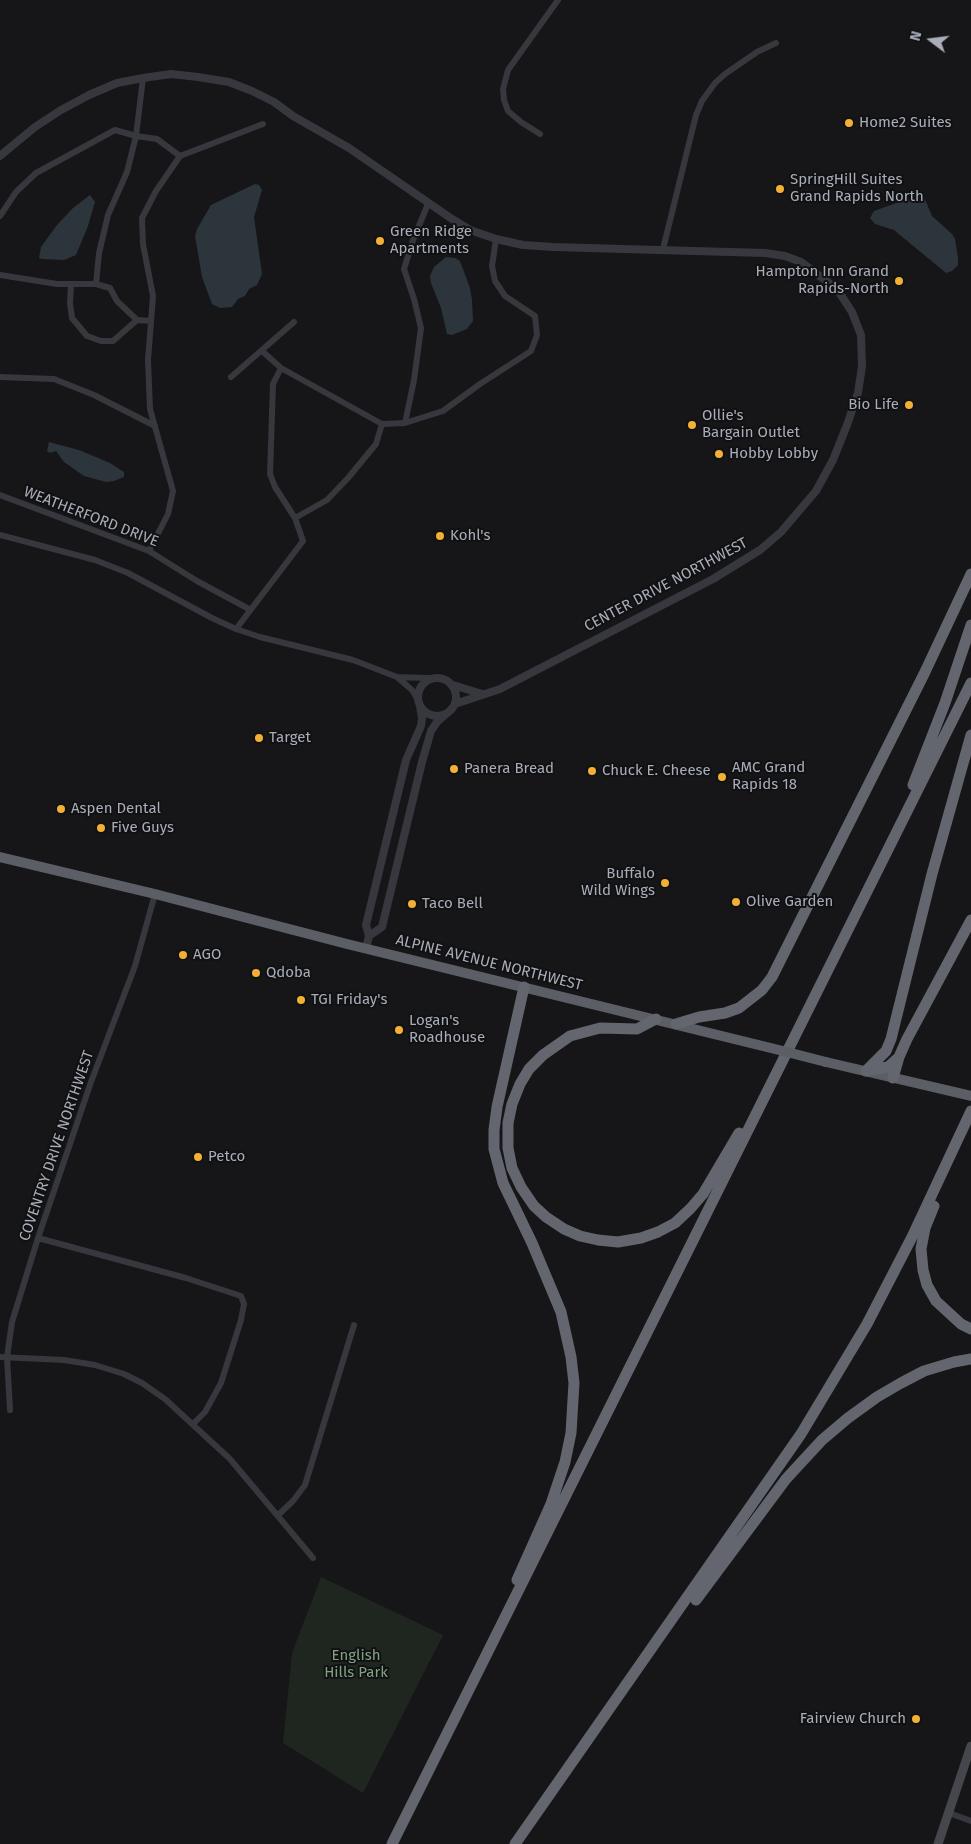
<!DOCTYPE html>
<html>
<head>
<meta charset="utf-8">
<style>
	body { margin:0 }
	#map { position:relative; width:971px; height:1844px; overflow:hidden; background:#161618; font-family:"Fira Sans",sans-serif }
	canvas { display:block }
	.north { position:absolute; left:906px; top:15px; width:50px; height:50px; -webkit-text-stroke:4px #111113; paint-order:stroke; rotate:285deg; font-size:14px; font-weight:700; line-height:20px; text-align:center; color:#a8adb8 }
	.north::after { content:''; display:block; margin:auto; width:18px; height:22px; background:#a8adb8; clip-path:polygon(50% 0,100% 100%,50% 72%,0 100%) }
</style>
</head>
<body>
<div id="map">
<canvas width="971" height="1844"></canvas>
<div class="north">N</div>
</div>
<script>
const c = document.querySelector('canvas').getContext('2d');
c.lineJoin = 'round';
function fill(path, color) {
  c.fillStyle = color;
  c.fill(path, 'evenodd');
}
function toPath(rows) {
  const path = new Path2D();
  for (const r of rows) {
    if (r.length === 3) {
      path.moveTo(r[0] + r[2], r[1]);
      path.arc(r[0], r[1], r[2], 0, 2 * Math.PI);
      continue;
    }
    path.moveTo(r[0], r[1]);
    for (let i = 2; i < r.length; i += 2) path.lineTo(r[i], r[i + 1]);
  }
  return path;
}
function strokePath(path, color, width, dash) {
  c.strokeStyle = color;
  c.lineWidth = width;
  c.lineCap = dash ? 'butt' : 'round';
  c.setLineDash(dash || []);
  c.stroke(path);
}
function label(font, color, halo, rows, align = 'center') {
  c.font = font + ' "Fira Sans",sans-serif';
  c.lineWidth = 4;
  c.setLineDash([]);
  c.textBaseline = 'middle';
  c.strokeStyle = halo;
  c.fillStyle = color;
  for (const [text, x, y, turn = 0] of rows) {
    c.save();
    c.translate(x, y);
    c.rotate((+turn || 0) * Math.PI / 180);
    c.textAlign = isNaN(turn) ? turn : align;
    if (halo) c.strokeText(text, 0, 0);
    c.fillText(text, 0, 0);
    c.restore();
  }
}
const green = toPath([
	[321,1577,443,1635,363,1793,283,1743,292,1653]
]);
const water = toPath([
	[255,184,259,185,262,190,254,217,262,274,257,285,249,289,245,296,238,299,232,307,220,308,212,304,202,277,195,236,197,229,211,205],
	[90,195,95,202,88,226,76,255,64,260,42,259,39,258,41,247,57,225,73,208],
	[916,196,924,197,932,216,952,234,955,239,958,258,958,265,952,271,946,273,894,230,875,224,870,218,874,211],
	[446,257,455,258,460,261,470,288,472,300,473,321,467,329,452,335,447,334,441,308,431,283,430,276,434,267],
	[49,442,79,450,110,463,124,472,124,477,114,481,106,482,84,476,64,462,56,451,50,453,47,451]
]);
const minor = toPath([
	[540,134,521,122,508,111,504,100,503,89,508,70,558,0],
	[0,216,16,192,36,173,115,130,136,136,157,139,180,156],
	[663,249,696,115,702,101,715,83,725,74,757,52,776,43],
	[0,275,57,284,96,284,99,253,108,215,127,172,136,136,143,78],
	[71,284,70,303,72,318,87,336,101,341,113,341,137,320],
	[96,284,110,288,117,301,137,320,151,321],
	[262,351,281,368,382,424,405,423,443,411,480,384,531,351,537,335,535,316,505,296,495,281,492,266,496,239],
	[0,377,54,379,94,395,155,426],
	[231,377,294,322],
	[405,423,414,380,421,328,414,299,404,269,413,240,428,204],
	[0,495,149,551,197,581,249,609],
	[295,518,327,500,348,478,376,444,382,424],
	[0,535,95,560,128,573,212,618,236,629,260,637,353,660,397,677,429,678],
	[149,551,168,514,173,491,150,409,148,360,153,296,143,244,142,218,156,191,180,156,263,124],
	[236,629,303,541,295,518,275,487,270,474,273,384,281,368],
	[397,677,412,690,418,700],
	[38,1238,186,1278,241,1296,244,1304,241,1320,221,1383,205,1412,193,1424],
	[0,1357,64,1360,95,1365,124,1374,142,1383,165,1399,230,1459,313,1558],
	[10,1410,7,1357,12,1322,38,1238,91,1082,135,966,155,894],
	[278,1515,293,1501,305,1485,354,1325],
	[949,1813,971,1821]
]);
const tertiary = toPath([
	[0,156,35,127,61,110,89,95,117,83,143,78,171,74,198,77,229,82,252,91,274,102,293,116,349,148,452,219,470,230,496,239,523,245,553,247,765,253,785,256,801,262,837,289,852,312,861,335,862,366,858,393,847,425,833,460,816,491,781,532,760,550,713,579,500,689,455,704],
	[437,697,19],
	[453,685,482,694],
	[369,936,382,927,422,762,431,731,437,722,447,713],
	[366,948,369,936,366,925,406,760,421,726,422,718,420,706]
]);
const secondary = toPath([
	[938,1844,971,1746]
]);
const trunk = toPath([
	[0,857,155,894,347,944,783,1051],
	[826,1062,971,1096]
]);
const motorway = toPath([
	[913,785,945,703,971,625],
	[656,1019,637,1029,600,1028,570,1036,543,1055,529,1069,520,1084,512,1104,508,1123,508,1148,512,1168,521,1187,534,1206,546,1217,564,1229,580,1236,598,1240,618,1242,641,1238,658,1232,675,1223,690,1209,703,1194,739,1133],
	[676,1024,699,1017,725,1013,739,1008,762,990,772,977,924,674,971,574],
	[866,1071,886,1051,891,1039,932,874,971,735],
	[866,1071,888,1067,898,1058],
	[893,1078,899,1057,907,1039,971,920],
	[934,1206,925,1228,921,1249,923,1270,927,1285,936,1301,961,1324,971,1329],
	[517,1580,551,1504,565,1462,571,1433,574,1383,571,1357,561,1312,532,1243,503,1183,494,1149,494,1130,497,1107,524,987],
	[696,1600,786,1479,822,1440,848,1418,877,1397,901,1383,924,1371,954,1362,971,1359],
	[392,1844,971,683],
	[515,1844,801,1434,867,1324,912,1237,971,1111]
]);
const trunkBridge = toPath([
	[783,1051,826,1062]
]);
const markers = [
	[849,123,5,"#f2b134"],
	[780,189,5,"#f2b134"],
	[380,241,5,"#f2b134"],
	[899,281,5,"#f2b134"],
	[909,405,5,"#f2b134"],
	[692,425,5,"#f2b134"],
	[719,454,5,"#f2b134"],
	[440,536,5,"#f2b134"],
	[259,738,5,"#f2b134"],
	[454,769,5,"#f2b134"],
	[592,771,5,"#f2b134"],
	[722,777,5,"#f2b134"],
	[61,809,5,"#f2b134"],
	[101,828,5,"#f2b134"],
	[665,883,5,"#f2b134"],
	[736,902,5,"#f2b134"],
	[412,904,5,"#f2b134"],
	[183,955,5,"#f2b134"],
	[256,973,5,"#f2b134"],
	[301,1000,5,"#f2b134"],
	[399,1030,5,"#f2b134"],
	[198,1157,5,"#f2b134"],
	[916,1719,5,"#f2b134"]
];
const poiNames = [
	["Home2 Suites",859,123],
	["SpringHill Suites",790,180],
	["Grand Rapids North",790,197],
	["Green Ridge",390,232],
	["Apartments",390,249],
	["Hampton Inn Grand",889,272,"right"],
	["Rapids-North",889,289,"right"],
	["Bio Life",899,405,"right"],
	["Ollie's",702,416],
	["Bargain Outlet",702,433],
	["Hobby Lobby",729,454],
	["Kohl's",450,536],
	["Target",269,738],
	["AMC Grand",732,768],
	["Rapids 18",732,785],
	["Panera Bread",464,769],
	["Chuck E. Cheese",602,771],
	["Aspen Dental",71,809],
	["Five Guys",111,828],
	["Buffalo",655,874,"right"],
	["Wild Wings",655,891,"right"],
	["Olive Garden",746,902],
	["Taco Bell",422,904],
	["AGO",193,955],
	["Qdoba",266,973],
	["TGI Friday's",311,1000],
	["Logan's",409,1021],
	["Roadhouse",409,1038],
	["Petco",208,1157],
	["Fairview Church",906,1719,"right"]
];
const streetNames = [
	["WEATHERFORD DRIVE",91,517,21],
	["CENTER DRIVE NORTHWEST",666,585,-28],
	["ALPINE AVENUE NORTHWEST",489,963,14],
	["COVENTRY DRIVE NORTHWEST",57,1146,-71]
];
const parkNames = [
	["English",356,1656],
	["Hills Park",356,1673]
];
fill(green, '#1e261f');
fill(water, '#2c353c');
strokePath(minor, '#37383d', 6);
strokePath(tertiary, '#37383d', 8);
strokePath(secondary, '#45474d', 9);
strokePath(trunk, '#5b5e65', 10);
strokePath(motorway, '#63666e', 11);
strokePath(trunkBridge, '#5b5e65', 10);
for (const [x, y, r, color] of markers) {
  const dot = new Path2D();
  dot.arc(x, y, r, 0, 2 * Math.PI);
  c.fillStyle = color;
  c.fill(dot);
  strokePath(dot, '#111113', 2);
}
label('15px', '#a8adb8', '#111113', poiNames, 'left');
label('15px', '#a8adb8', '#111113', streetNames);
label('15px', '#7fa381', '#111113', parkNames);
</script>
</body>
</html>
